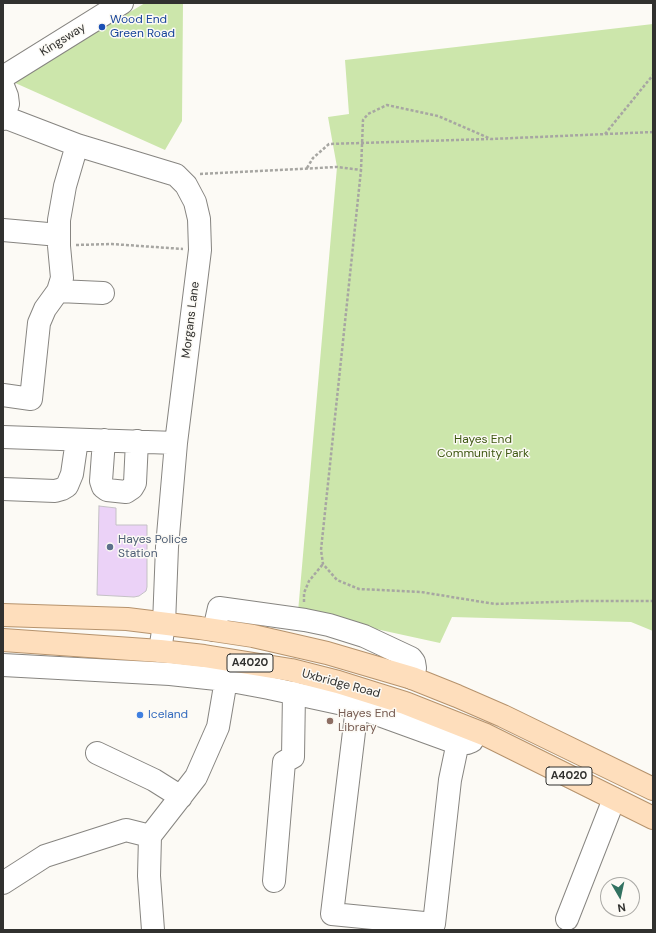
<!DOCTYPE html>
<html>
<head>
<meta charset="utf-8">
<style>
	body { margin:0 }
	#map { position:relative; width:656px; height:933px; overflow:hidden; background:#fcfaf5; font-family:"DM Sans",sans-serif }
	canvas { display:block }
	.frame { position:absolute; inset:0; border:4px solid #31312f; pointer-events:none }
	.north { position:absolute; left:600px; top:877px; width:40px; height:40px; box-sizing:border-box; background:#fcfaf5; border:1px solid #abaaa6; border-radius:50%; rotate:171deg; font-size:11px; font-weight:700; line-height:16px; text-align:center; color:#31312f }
	.north::after { content:''; display:block; margin:auto; width:14px; height:18px; background:#327261; clip-path:polygon(50% 0,100% 100%,50% 72%,0 100%) }
</style>
</head>
<body>
<div id="map">
<canvas width="656" height="933"></canvas>
<div class="frame"></div>
<div class="north">N</div>
</div>
<script>
const c = document.querySelector('canvas').getContext('2d');
c.lineJoin = 'round';
function fill(path, color) {
  c.fillStyle = color;
  c.fill(path, 'evenodd');
}
function toPath(rows) {
  const path = new Path2D();
  for (const r of rows) {
    path.moveTo(r[0], r[1]);
    for (let i = 2; i < r.length; i += 2) path.lineTo(r[i], r[i + 1]);
  }
  return path;
}
function strokePath(path, color, width, dash) {
  c.strokeStyle = color;
  c.lineWidth = width;
  c.lineCap = dash ? 'butt' : 'round';
  c.setLineDash(dash || []);
  c.stroke(path);
}
function label(font, color, halo, rows, align = 'center') {
  c.font = font + ' "DM Sans",sans-serif';
  c.lineWidth = 3;
  c.setLineDash([]);
  c.textBaseline = 'middle';
  c.strokeStyle = halo;
  c.fillStyle = color;
  for (const [text, x, y, turn = 0] of rows) {
    c.save();
    c.translate(x, y);
    c.rotate((+turn || 0) * Math.PI / 180);
    c.textAlign = isNaN(turn) ? turn : align;
    if (halo) c.strokeText(text, 0, 0);
    c.fillText(text, 0, 0);
    c.restore();
  }
}
const green = toPath([
	[145,3,183,3,182,121,165,150,13,82],
	[653,24,653,631,631,622,452,617,440,643,298,612,337,167,328,117,349,114,345,60]
]);
const building = toPath([
	[99,506,116,508,116,525,147,525,147,587,146,591,139,596,134,597,97,595,99,506]
]);
const path = toPath([
	[653,132,491,139,438,116,387,105,368,114,363,120,361,170,321,550,323,564,337,580,359,589,421,592,495,604,582,601,653,601],
	[605,134,653,75],
	[307,168,313,158,329,144,488,139],
	[200,174,337,167,361,170],
	[76,245,112,244,183,249],
	[304,602,304,593,309,581,323,564]
]);
const minor = toPath([
	[3,77,122,3],
	[3,86,7,96,8,104,3,119],
	[4,117,77,145,176,175,186,185,195,202,199,219,200,250,176,443,167,547,164,624,160,651],
	[3,230,59,235],
	[58,291,103,293],
	[3,395,31,399,39,323,45,309,58,291,62,278,59,246,59,220,65,186,77,145],
	[3,437,176,443],
	[104,440,101,481,103,487,107,490,126,492,132,488,135,483,137,441],
	[3,489,55,491,62,489,67,486,72,474,77,440],
	[214,630,219,608,305,620,329,625,364,636,411,658,414,662,415,668,412,678],
	[3,665,170,674,226,680,269,688,357,707,448,740,458,742,467,743,472,741],
	[357,707,332,914,434,924,450,780,458,742],
	[97,753,154,780,181,797],
	[274,881,284,762,293,757,294,693],
	[3,883,45,856,126,830,150,836],
	[567,919,614,799],
	[153,930,149,876,150,836,196,777,218,727,226,680]
]);
const major = toPath([
	[3,615,127,619,200,628,253,636,327,653,412,678,457,696,503,716,653,789],
	[3,640,160,651,204,656,291,670,338,682,405,703,486,735,653,818]
]);
const markers = [
	[102,27,4,"#1a4fb4"],
	[110,547,4,"#5c6f8a"],
	[140,715,4,"#3f7fe0"],
	[330,721,4,"#8d6e63"]
];
const shields = [
	[250,663,46],
	[569,776,46]
];
const shieldNames = [
	["A4020",250,663],
	["A4020",569,776]
];
const transitNames = [
	["Wood End",110,20],
	["Green Road",110,34]
];
const streetNames = [
	["Kingsway",63,40,-32],
	["Morgans Lane",191,320,-83],
	["Uxbridge Road",341,684,15]
];
const parkNames = [
	["Hayes End",483,440],
	["Community Park",483,454]
];
const serviceNames = [
	["Hayes Police",118,540],
	["Station",118,554]
];
const educationNames = [
	["Hayes End",338,714],
	["Library",338,728]
];
const shopNames = [
	["Iceland",148,715]
];
fill(green, '#cce6ab');
fill(building, '#ebd2f7');
strokePath(building, '#c4c1c5', 1);
strokePath(minor, '#878581', 24);
strokePath(major, '#b6936d', 24);
strokePath(path, '#a7a6a2', 2.5, [3, 2]);
strokePath(minor, '#fff', 22);
strokePath(major, '#fedebc', 22);
for (const [x, y, r, color] of markers) {
  const dot = new Path2D();
  dot.arc(x, y, r, 0, 2 * Math.PI);
  c.fillStyle = color;
  c.fill(dot);
  strokePath(dot, '#fcfaf5', 1.5);
}
for (const [x, y, w] of shields) {
  const box = new Path2D();
  box.roundRect(x - w / 2, y - 9, w, 18, 3);
  c.fillStyle = '#fcfaf5';
  c.fill(box);
  strokePath(box, '#31312f', 1);
}
label('bold 11px', '#31312f', null, shieldNames);
label('12px', '#164399', '#fcfaf5', transitNames, 'left');
label('12px', '#31312f', '#fcfaf5', streetNames);
label('12px', '#3f5812', '#fcfaf5', parkNames);
label('12px', '#4e5e75', '#fcfaf5', serviceNames, 'left');
label('12px', '#785e54', '#fcfaf5', educationNames, 'left');
label('12px', '#366cbe', '#fcfaf5', shopNames, 'left');
</script>
</body>
</html>
